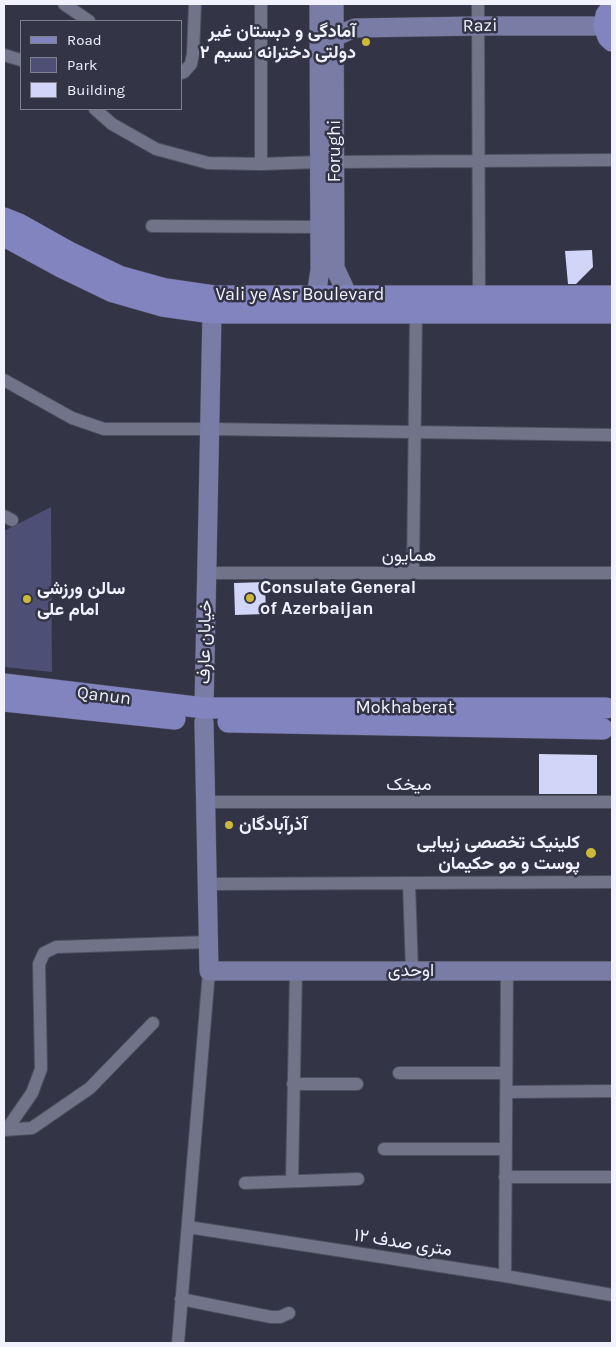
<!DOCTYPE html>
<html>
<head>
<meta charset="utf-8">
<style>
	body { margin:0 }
	#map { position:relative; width:616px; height:1347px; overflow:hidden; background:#333446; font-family:Karla,sans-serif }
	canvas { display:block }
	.frame { position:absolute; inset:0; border:5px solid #f1f2fe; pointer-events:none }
	.legend { position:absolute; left:20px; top:20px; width:162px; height:90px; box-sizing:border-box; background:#333446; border:1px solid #7f8090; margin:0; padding:6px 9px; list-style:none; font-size:15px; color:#f1f2fe }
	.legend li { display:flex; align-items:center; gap:10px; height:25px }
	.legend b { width:25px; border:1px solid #7f8090 }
</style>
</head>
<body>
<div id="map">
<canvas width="616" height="1347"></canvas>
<div class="frame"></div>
<ul class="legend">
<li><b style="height:6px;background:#8284c0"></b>Road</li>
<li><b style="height:14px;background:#4d4f75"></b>Park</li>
<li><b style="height:14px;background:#d1d5f7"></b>Building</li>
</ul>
</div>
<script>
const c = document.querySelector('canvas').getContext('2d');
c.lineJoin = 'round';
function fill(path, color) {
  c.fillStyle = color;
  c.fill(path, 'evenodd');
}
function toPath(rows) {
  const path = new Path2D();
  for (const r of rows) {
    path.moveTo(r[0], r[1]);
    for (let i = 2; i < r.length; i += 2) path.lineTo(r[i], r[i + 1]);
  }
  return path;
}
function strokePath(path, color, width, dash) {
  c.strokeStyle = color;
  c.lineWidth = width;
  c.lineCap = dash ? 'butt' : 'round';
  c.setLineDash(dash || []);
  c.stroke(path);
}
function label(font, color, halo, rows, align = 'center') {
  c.font = font + ' Karla,Vazirmatn,sans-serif';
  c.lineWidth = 5;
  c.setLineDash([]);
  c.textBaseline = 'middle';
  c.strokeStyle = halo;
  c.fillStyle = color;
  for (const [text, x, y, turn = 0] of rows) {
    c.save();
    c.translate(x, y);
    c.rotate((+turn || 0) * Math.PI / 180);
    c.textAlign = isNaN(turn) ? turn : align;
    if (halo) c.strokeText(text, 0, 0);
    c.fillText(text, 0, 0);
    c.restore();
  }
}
const green = toPath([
	[51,507,52,672,4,667,4,531]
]);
const building = toPath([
	[592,250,593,267,576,284,568,284,565,251],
	[265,582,266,614,235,615,234,583],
	[539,754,597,755,597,794,539,794]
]);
const street = toPath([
	[64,4,89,21],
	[478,4,479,296],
	[4,55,21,60],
	[181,73,184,72,191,64,193,54,195,4],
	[95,109,112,124,156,149,208,163,261,164,320,162],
	[335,162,612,160],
	[261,164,261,4],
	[152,226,320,227],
	[4,380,72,418,104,429,210,429,612,435],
	[4,516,12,520],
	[207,573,612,573],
	[413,573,416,313],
	[206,802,612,802],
	[409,883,412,971],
	[207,884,612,882],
	[399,1073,506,1073],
	[293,1084,357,1084],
	[506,1092,612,1091],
	[4,1127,7,1129,32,1093,41,1069,39,964,44,953,56,947,209,942],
	[4,1130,32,1128,90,1088,153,1023],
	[384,1149,506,1149],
	[505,1177,612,1177],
	[292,1181,296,971],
	[245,1183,358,1179],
	[188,1227,505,1276,612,1295],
	[505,1276,507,971],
	[181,1299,271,1317,280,1317,289,1313],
	[178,1343,209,971]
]);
const secondary = toPath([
	[334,4,335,268,348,296],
	[322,39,334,37,355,28,478,26,604,26],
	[316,296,320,270,319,4],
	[204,708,212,313],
	[204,722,209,971,612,971]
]);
const primary = toPath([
	[612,7,606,15,604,26,608,37,612,41],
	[4,218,19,224,69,252,119,276,166,289,214,296,612,296],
	[4,236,61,267,113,292,162,306,212,313,612,313],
	[4,684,204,708,606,708],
	[4,701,175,719],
	[228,722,603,729]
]);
const markers = [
	[366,42,5,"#ccb938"],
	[250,598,5,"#ccb938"],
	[27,599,5,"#ccb938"],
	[229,825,5,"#ccb938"],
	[591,853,6,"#ccb938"]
];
const streetNames = [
	["Razi",480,26,-1],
	["Forughi",335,151,-90],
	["Vali ye Asr Boulevard",300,295],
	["همایون",409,556],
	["خیابان عارف",205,642,-89],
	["Qanun",104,696,7],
	["Mokhaberat",405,708],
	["میخک",409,785],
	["اوحدی",411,971],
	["۱۲ متری صدف",403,1243,9]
];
const poiNames = [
	["آمادگی و دبستان غیر",356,32,"right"],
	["دولتی دخترانه نسیم ۲",356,53,"right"],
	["Consulate General",260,588],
	["of Azerbaijan",260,609],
	["سالن ورزشی",37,589],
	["امام علی",37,610],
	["آذرآبادگان",239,825],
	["کلینیک تخصصی زیبایی",580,843,"right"],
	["پوست و مو حکیمان",580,864,"right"]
];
fill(green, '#4d4f75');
fill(building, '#d1d5f7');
strokePath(street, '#4e4f5e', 14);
strokePath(secondary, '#4e4f5e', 20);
strokePath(primary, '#4e4f5e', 22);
strokePath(street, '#717388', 12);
strokePath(secondary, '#797ca4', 19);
strokePath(primary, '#8284c0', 21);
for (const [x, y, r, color] of markers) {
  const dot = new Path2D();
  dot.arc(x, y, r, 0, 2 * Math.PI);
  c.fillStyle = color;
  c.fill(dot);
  strokePath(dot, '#333446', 2);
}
label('18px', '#f1f2fe', '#333446', streetNames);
label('bold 18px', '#f1f2fe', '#333446', poiNames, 'left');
</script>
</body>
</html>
